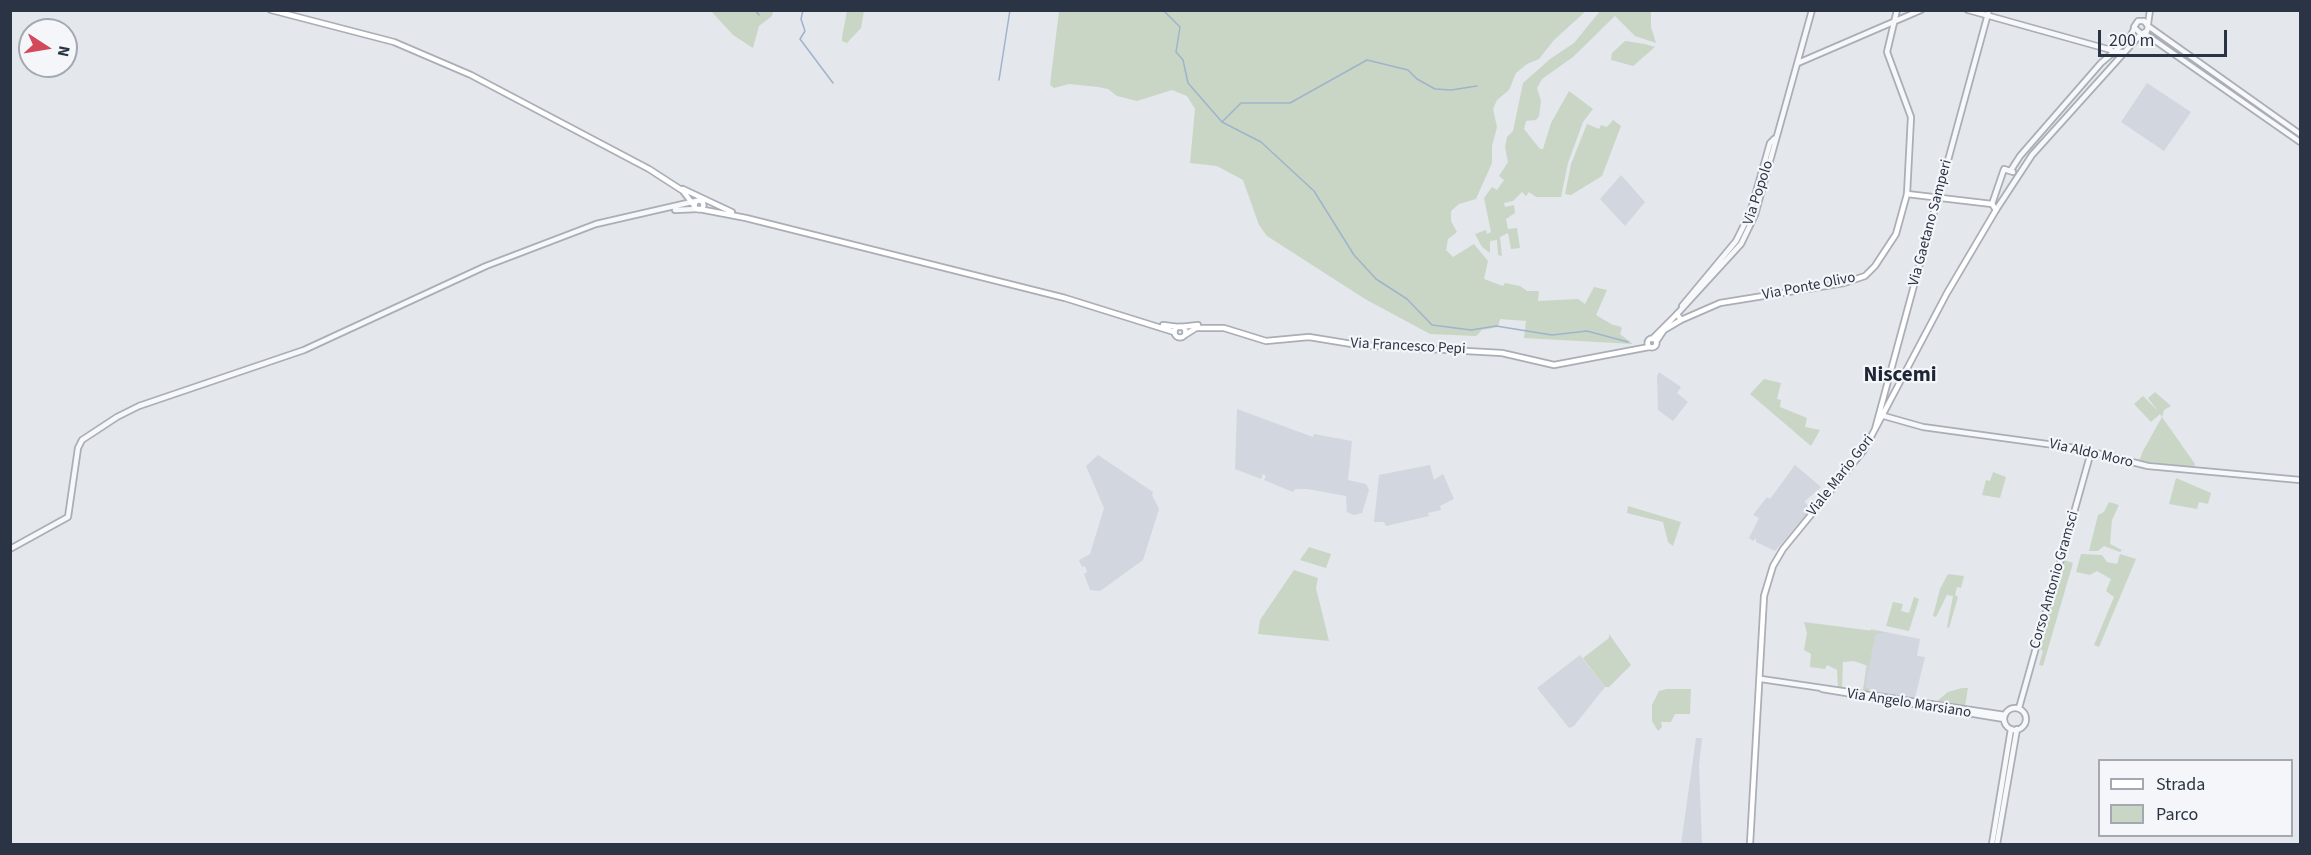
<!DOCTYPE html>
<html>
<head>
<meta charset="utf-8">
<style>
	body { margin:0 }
	#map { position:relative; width:2311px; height:855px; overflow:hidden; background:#e4e7ec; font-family:"Source Sans 3",sans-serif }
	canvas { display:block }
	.frame { position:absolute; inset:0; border:12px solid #2b3445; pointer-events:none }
	.legend { position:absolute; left:2098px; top:759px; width:195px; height:78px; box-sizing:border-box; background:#f4f6f9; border:2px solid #a4a8b1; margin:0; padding:8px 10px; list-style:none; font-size:18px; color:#2b3445 }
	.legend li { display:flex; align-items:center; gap:12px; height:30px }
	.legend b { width:30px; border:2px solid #a4a8b1 }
	.north { position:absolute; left:18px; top:18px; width:60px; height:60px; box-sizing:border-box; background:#f4f6f9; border:2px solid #a4a8b1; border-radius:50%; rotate:102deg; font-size:16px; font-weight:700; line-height:24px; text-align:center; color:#2b3445 }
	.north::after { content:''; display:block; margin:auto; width:21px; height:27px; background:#d1495b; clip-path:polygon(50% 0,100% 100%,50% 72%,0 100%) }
	.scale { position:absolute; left:2098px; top:30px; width:129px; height:27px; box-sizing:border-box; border:3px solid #2b3445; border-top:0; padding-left:8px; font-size:18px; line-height:21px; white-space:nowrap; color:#2b3445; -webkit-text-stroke:4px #f4f6f9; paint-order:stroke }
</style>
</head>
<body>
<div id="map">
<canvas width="2311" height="855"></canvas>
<div class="frame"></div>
<ul class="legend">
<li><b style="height:8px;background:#fff"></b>Strada</li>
<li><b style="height:16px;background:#c9d6c5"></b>Parco</li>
</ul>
<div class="north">N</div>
<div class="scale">200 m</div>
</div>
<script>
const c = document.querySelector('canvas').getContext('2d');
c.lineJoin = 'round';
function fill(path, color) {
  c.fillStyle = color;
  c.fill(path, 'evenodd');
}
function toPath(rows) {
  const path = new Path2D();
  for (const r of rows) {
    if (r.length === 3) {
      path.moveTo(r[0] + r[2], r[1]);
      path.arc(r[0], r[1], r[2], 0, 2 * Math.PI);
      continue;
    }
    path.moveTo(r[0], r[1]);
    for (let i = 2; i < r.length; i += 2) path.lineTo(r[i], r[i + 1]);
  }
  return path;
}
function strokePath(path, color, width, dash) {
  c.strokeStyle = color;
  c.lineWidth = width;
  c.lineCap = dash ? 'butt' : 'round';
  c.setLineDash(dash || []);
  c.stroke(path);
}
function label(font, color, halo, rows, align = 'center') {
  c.font = font + ' "Source Sans 3",sans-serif';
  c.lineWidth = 4.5;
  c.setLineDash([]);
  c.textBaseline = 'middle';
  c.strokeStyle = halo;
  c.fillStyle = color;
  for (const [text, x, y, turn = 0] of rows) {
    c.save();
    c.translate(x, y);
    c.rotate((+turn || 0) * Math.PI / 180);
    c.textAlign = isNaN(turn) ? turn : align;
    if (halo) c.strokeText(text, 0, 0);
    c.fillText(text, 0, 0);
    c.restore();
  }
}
const built = toPath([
	[2147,83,2191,112,2164,151,2121,122],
	[1621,175,1645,202,1625,226,1600,199],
	[1659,372,1681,387,1677,393,1688,402,1673,421,1658,410,1657,376],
	[1237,409,1313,437,1314,434,1352,441,1348,480,1366,484,1369,490,1362,513,1354,515,1347,512,1346,496,1307,489,1295,489,1293,492,1264,480,1266,476,1263,474,1261,479,1235,469],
	[1098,455,1153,492,1152,495,1159,509,1143,560,1100,591,1090,590,1084,574,1087,572,1085,566,1082,567,1079,560,1090,554,1104,508,1086,466],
	[1430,465,1434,480,1443,474,1454,499,1440,506,1441,510,1428,513,1429,516,1386,526,1384,522,1374,522,1379,475],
	[1795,465,1821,487,1804,502,1812,508,1775,551,1756,542,1756,538,1753,541,1749,538,1759,518,1753,515,1767,497,1770,499],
	[1871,629,1920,639,1917,656,1925,657,1915,698,1872,692,1872,689,1863,690],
	[1580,655,1605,687,1574,726,1569,728,1537,688],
	[1696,738,1702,738,1699,765,1702,844,1681,844]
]);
const green = toPath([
	[711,11,773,10,773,11,772,16,759,26,753,48,733,35],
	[847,11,864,11,861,28,847,43,842,41,842,37],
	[1059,11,1586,11,1554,40,1539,59,1527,64,1516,73,1509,90,1497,100,1493,109,1497,127,1492,146,1492,163,1476,199,1459,204,1451,211,1451,221,1457,232,1448,239,1446,250,1453,257,1474,244,1488,261,1484,279,1503,286,1505,283,1520,286,1527,291,1539,291,1538,301,1578,299,1585,304,1594,287,1607,290,1596,315,1613,325,1619,326,1622,328,1620,334,1633,344,1524,338,1526,321,1500,319,1498,327,1482,330,1476,336,1430,334,1365,299,1267,236,1259,225,1243,180,1217,166,1190,163,1195,109,1187,96,1172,90,1137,101,1117,96,1108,89,1098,87,1069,84,1054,88,1050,85],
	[1600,11,1651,11,1651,27,1656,43,1635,36,1615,16,1573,57,1542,79,1537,88,1541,101,1539,116,1536,120,1526,121,1524,129,1540,149,1543,149,1551,123,1569,91,1593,109,1583,122,1568,163,1561,197,1536,197,1529,192,1526,196,1522,192,1513,201,1504,203,1505,207,1514,205,1515,213,1506,219,1508,229,1517,228,1520,248,1511,249,1508,233,1500,237,1502,256,1498,255,1497,240,1490,241,1490,253,1482,247,1475,234,1486,230,1487,234,1491,232,1484,198,1492,187,1497,190,1504,180,1499,176,1508,162,1505,147,1507,137,1513,131,1523,83,1550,59,1574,43],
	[1625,41,1645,44,1655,47,1633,66,1611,60,1612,53],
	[1613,120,1621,126,1602,176,1571,195,1565,194,1571,164,1587,124,1599,129,1601,125,1607,127],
	[1764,379,1781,383,1777,399,1781,400,1780,407,1807,418,1805,427,1820,430,1811,446,1750,394],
	[2155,392,2171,406,2164,410,2162,417,2195,464,2194,467,2139,461,2143,451,2162,417,2160,414,2151,422,2134,404,2143,396,2158,411,2148,398],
	[1993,472,2006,477,2000,498,1982,495,1986,480,1990,481],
	[2176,478,2211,493,2208,504,2199,502,2197,509,2169,504],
	[2109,502,2119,505,2112,520,2110,544,2122,550,2120,552,2104,546,2098,551,2089,551,2098,515,2104,512],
	[1628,506,1681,522,1673,546,1668,542,1663,522,1627,513],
	[1309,547,1331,554,1326,568,1300,560],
	[2081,554,2102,555,2107,562,2117,564,2120,554,2136,559,2099,647,2094,645,2114,597,2106,591,2111,579,2097,571,2090,575,2076,572],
	[2064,560,2073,563,2043,666,2039,665,2043,651,2040,649],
	[1294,570,1318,578,1316,588,1329,641,1258,634,1260,620],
	[1948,574,1964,576,1961,588,1957,587,1955,595,1958,597,1949,628,1947,627,1953,596,1947,595,1936,617,1933,616,1940,589],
	[1914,597,1919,599,1909,631,1886,626,1893,602,1903,604,1901,611,1909,613],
	[1804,622,1889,633,1878,633,1875,636,1865,687,1870,689,1868,691,1863,690,1868,666,1854,661,1843,662,1842,688,1838,688,1837,670,1827,665,1825,669,1810,667,1811,654,1804,650,1807,633],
	[1609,634,1631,665,1609,687,1605,687,1583,658,1609,638],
	[1962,688,1968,688,1965,706,1936,702,1948,692],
	[1667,689,1691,689,1690,714,1675,714,1671,722,1661,722,1662,727,1658,731,1652,721,1652,705,1659,691]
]);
const stream = toPath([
	[755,10,759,15],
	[803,10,801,19,805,31,800,39,833,83],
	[1163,10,1180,27,1176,52,1183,60,1188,83,1222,122,1261,142,1314,191,1354,255,1376,279,1407,299,1432,325,1471,330,1496,326,1552,335,1587,331,1628,342],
	[999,80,1010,10],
	[1223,121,1241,103,1290,103,1367,60,1408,70,1417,79,1435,89,1451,90,1477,86]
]);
const tertiary = toPath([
	[1897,10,1887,52,1911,117,1907,194],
	[1968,10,2111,50,2115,54,2122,52],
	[2148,24,2150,10],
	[2148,26,2147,31,2141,34,2134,27,2138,21,2144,21,2148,26,2300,134],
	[2144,33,2300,142],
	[1798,63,1921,10],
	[2011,170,2020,156,2101,63,2129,39,2134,29],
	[1938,197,1989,10],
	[1992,204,2004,169,2013,172],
	[675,210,698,209],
	[1996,210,2032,155,2141,34],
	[1682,306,1736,241,1750,213,1770,143,1774,139],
	[1677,314,1741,244,1755,215,1812,10],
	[1884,416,1923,427,2076,448,2148,466,2300,480],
	[10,549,68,517,78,448,82,440,117,417,139,406,304,350,486,266,596,224,696,201],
	[1761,679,2005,715],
	[1822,689,2004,719],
	[2019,708,2091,452],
	[2015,719,11],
	[1992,844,2011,729],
	[1997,844,2017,729]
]);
const secondary = toPath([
	[271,10,394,42,471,75,649,169,683,191,695,207],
	[683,189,732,212],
	[699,205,4.5],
	[699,209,746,218,1065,298,1174,332],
	[1681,320,1720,303,1844,283,1865,276,1875,266,1896,234,1907,194,1992,204,1996,210,1947,293,1864,450,1783,549,1773,566,1764,596,1750,844],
	[1163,325,1179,327],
	[1180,332,5.5],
	[1180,327,1198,325],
	[1185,335,1196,328,1224,328,1266,341,1309,337,1358,345,1502,353,1554,365,1649,347],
	[1652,343,4.5],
	[1652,339,1677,314,1681,320,1664,330,1656,342],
	[1875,429,1938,197]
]);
const streetNames = [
	["Via Popolo",1759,193,-72],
	["Via Gaetano Samperi",1931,223,-75],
	["Via Ponte Olivo",1809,287,-11],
	["Via Francesco Pepi",1408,347,3],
	["Via Aldo Moro",2091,454,13],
	["Viale Mario Gori",1841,476,-52],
	["Corso Antonio Gramsci",2055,580,-74],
	["Via Angelo Marsiano",1909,704,9]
];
const districtNames = [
	["Niscemi",1900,376]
];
fill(built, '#d2d6de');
fill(green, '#c9d6c5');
strokePath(stream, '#9fb4cc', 1.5);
strokePath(tertiary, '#a9aeb7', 8);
strokePath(secondary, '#a9aeb7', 8);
strokePath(tertiary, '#f7f8fa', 4.5);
strokePath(secondary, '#fff', 4.5);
label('15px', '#2b3445', '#f4f6f9', streetNames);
label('bold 21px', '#1d2536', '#f4f6f9', districtNames);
</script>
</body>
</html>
